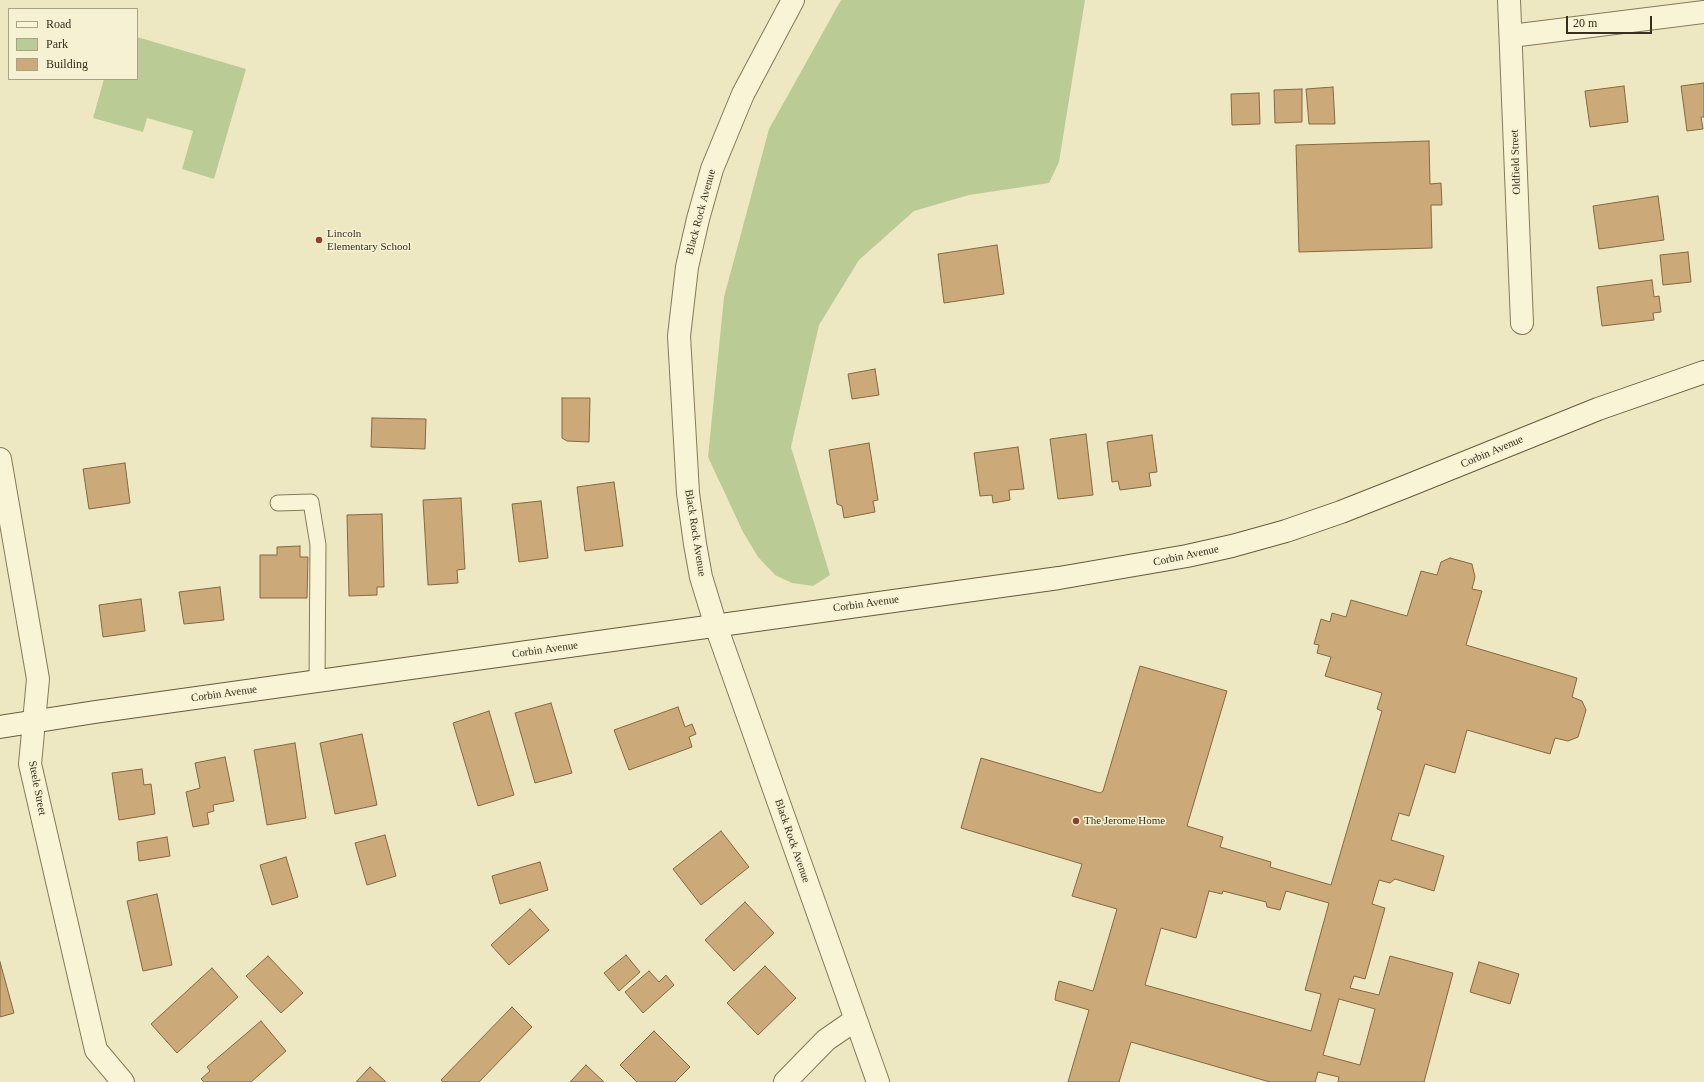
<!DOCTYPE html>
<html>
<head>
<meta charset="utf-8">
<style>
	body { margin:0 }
	#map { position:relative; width:1704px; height:1082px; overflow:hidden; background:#ede8c2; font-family:"Times New Roman",serif }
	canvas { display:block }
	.legend { position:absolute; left:8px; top:8px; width:130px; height:72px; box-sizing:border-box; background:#f5f1d2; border:1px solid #a9a38a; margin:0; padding:5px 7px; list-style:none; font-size:12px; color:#372e1e }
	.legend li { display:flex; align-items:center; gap:8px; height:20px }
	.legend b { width:20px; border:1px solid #a9a38a }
	.scale { position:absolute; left:1566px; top:16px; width:86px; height:18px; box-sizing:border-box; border:2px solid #372e1e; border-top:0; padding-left:5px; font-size:12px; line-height:14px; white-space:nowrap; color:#372e1e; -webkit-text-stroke:3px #f5f1d2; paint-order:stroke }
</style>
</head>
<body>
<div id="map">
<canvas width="1704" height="1082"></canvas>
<ul class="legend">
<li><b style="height:5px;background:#f8f4d5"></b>Road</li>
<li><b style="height:11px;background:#bbcb96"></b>Park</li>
<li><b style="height:11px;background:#cba979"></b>Building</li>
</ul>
<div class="scale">20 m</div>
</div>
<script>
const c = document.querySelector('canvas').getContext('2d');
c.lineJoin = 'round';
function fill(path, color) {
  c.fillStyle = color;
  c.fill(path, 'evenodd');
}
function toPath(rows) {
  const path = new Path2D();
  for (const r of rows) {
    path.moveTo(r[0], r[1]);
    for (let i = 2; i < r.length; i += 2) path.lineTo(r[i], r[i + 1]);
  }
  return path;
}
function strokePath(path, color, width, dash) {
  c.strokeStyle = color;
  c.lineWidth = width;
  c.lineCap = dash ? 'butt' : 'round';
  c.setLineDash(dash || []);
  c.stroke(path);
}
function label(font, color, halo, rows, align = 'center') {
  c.font = font + ' "Times New Roman",serif';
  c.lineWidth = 3;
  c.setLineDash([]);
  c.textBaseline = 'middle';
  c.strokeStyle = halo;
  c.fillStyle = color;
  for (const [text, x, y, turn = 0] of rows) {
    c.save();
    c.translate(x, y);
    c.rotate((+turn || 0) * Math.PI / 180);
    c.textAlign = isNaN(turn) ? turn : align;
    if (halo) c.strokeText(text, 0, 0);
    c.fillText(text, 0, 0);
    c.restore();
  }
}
const green = toPath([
	[841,0,1085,0,1059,162,1049,183,969,195,914,211,859,260,819,325,791,447,830,575,813,586,792,583,775,575,758,557,743,532,708,457,724,297,769,129],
	[137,37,246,69,214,179,182,169,193,131,147,118,143,132,93,118,104,79,137,79]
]);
const building = toPath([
	[1704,83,1704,117,1701,117,1703,129,1687,131,1681,86,1704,83],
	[1624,86,1628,122,1590,127,1585,91,1624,86],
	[1333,87,1335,124,1309,124,1306,89,1333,87],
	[1302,89,1302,122,1275,123,1274,90,1302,89],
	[1259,93,1260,124,1232,125,1231,94,1259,93],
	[1429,141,1430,184,1441,183,1442,205,1431,205,1432,248,1299,252,1296,145,1429,141],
	[1658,196,1664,240,1599,249,1593,206,1658,196],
	[997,245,1004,294,944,303,938,254,997,245],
	[1688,252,1691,282,1663,285,1660,255,1688,252],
	[1652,280,1654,297,1659,296,1661,312,1653,313,1654,320,1602,326,1597,287,1652,280],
	[875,369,879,395,852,399,848,374,875,369],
	[562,398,590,398,589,442,567,441,562,438,562,398],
	[372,418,426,419,425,449,371,447,372,418],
	[1086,434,1093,495,1058,499,1050,439,1086,434],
	[1152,435,1157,472,1149,473,1151,486,1120,490,1118,481,1112,482,1107,442,1152,435],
	[869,443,878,500,873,501,875,512,844,518,842,506,837,504,829,450,869,443],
	[1018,447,1024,489,1009,490,1010,500,993,503,992,495,980,496,974,453,1018,447],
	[125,463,130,503,89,509,83,469,125,463],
	[614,482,623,546,585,551,577,487,614,482],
	[461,498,465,569,457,570,458,583,428,585,423,500,461,498],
	[541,501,548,558,519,562,512,504,541,501],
	[382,514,384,587,377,587,377,595,349,596,347,515,382,514],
	[300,546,300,557,308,557,307,598,260,598,260,555,277,555,277,547,300,546],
	[1450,558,1472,564,1475,577,1472,589,1482,591,1466,645,1577,678,1572,697,1582,701,1586,710,1578,737,1568,741,1555,738,1550,754,1467,730,1455,773,1425,764,1409,816,1399,813,1391,840,1444,856,1434,891,1395,879,1390,883,1379,880,1372,904,1385,908,1365,979,1354,976,1350,988,1379,995,1390,956,1453,973,1424,1082,1338,1082,1339,1077,1318,1072,1315,1082,1270,1082,1131,1042,1119,1082,1068,1082,1089,1010,1055,1000,1056,993,1059,981,1093,991,1117,909,1072,896,1082,864,961,828,981,758,1100,793,1103,791,1140,666,1227,691,1187,826,1223,837,1220,847,1271,862,1270,867,1331,885,1382,711,1377,709,1382,693,1325,676,1331,657,1317,653,1319,645,1314,644,1321,619,1330,622,1332,613,1346,617,1351,600,1407,616,1421,571,1437,575,1441,562,1450,558],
	[1209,891,1222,894,1223,891,1266,902,1267,907,1280,910,1286,891,1329,903,1305,990,1321,994,1311,1031,1145,985,1161,928,1196,938,1209,891],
	[1339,999,1375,1009,1360,1065,1323,1055,1339,999],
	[220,587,224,620,184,624,179,592,220,587],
	[141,599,145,631,103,637,99,605,141,599],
	[551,703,572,773,535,783,515,713,551,703],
	[678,707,685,727,692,724,696,734,689,737,692,747,629,770,614,730,678,707],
	[489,711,514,795,478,806,453,723,489,711],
	[362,734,377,805,335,814,320,743,362,734],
	[295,743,306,818,267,825,254,750,295,743],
	[225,757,234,801,213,805,214,811,207,813,209,824,193,827,186,792,200,788,195,763,225,757],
	[142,769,144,785,151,784,155,814,119,820,112,773,142,769],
	[721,831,749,867,701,905,673,869,721,831],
	[385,835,396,876,367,885,355,843,385,835],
	[167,837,170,856,139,861,137,842,167,837],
	[286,857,298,897,272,905,260,865,286,857],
	[540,862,548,890,500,904,492,876,540,862],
	[157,894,172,965,143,971,127,901,157,894],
	[745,902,774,933,734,971,705,940,745,902],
	[530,909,549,930,509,965,491,945,530,909],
	[626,955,640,972,619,991,604,973,626,955],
	[268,956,303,993,281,1013,246,976,268,956],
	[0,962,14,1013,0,1017,0,962],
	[1479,962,1519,974,1510,1004,1470,992,1479,962],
	[765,966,796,998,758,1035,727,1003,765,966],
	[212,968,238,997,177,1053,151,1024,212,968],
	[649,971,659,982,666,975,674,985,643,1013,625,992,649,971],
	[512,1007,532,1027,479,1082,443,1082,441,1080,512,1007],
	[261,1021,286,1051,251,1082,204,1082,201,1079,210,1071,207,1067,261,1021],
	[654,1031,690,1067,675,1082,637,1082,620,1065,654,1031],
	[586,1065,604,1082,570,1082,586,1065],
	[370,1067,386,1082,356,1082,370,1067]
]);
const service = toPath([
	[278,503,311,502,318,545,317,682]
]);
const minor = toPath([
	[1509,0,1522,323],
	[1511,36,1704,12],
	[0,459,38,679,30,764,96,1050,123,1082],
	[785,1082,826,1040,855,1020]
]);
const tertiary = toPath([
	[793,0,743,94,712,169,698,219,687,267,679,336,688,493,695,544,701,577,716,626,878,1082]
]);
const secondary = toPath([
	[0,727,95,712,1059,578,1187,556,1232,546,1286,531,1341,512,1407,486,1598,409,1704,372]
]);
const markers = [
	[319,240,4,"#943d2b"],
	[1076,821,4,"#943d2b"]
];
const streetNames = [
	["Oldfield Street",1516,162,-92],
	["Black Rock Avenue",701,212,-75],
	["Corbin Avenue",1492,452,-23],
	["Black Rock Avenue",695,533,81],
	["Corbin Avenue",1186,556,-12],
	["Corbin Avenue",866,604,-8],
	["Corbin Avenue",545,650,-8],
	["Corbin Avenue",224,694,-8],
	["Steele Street",37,788,79],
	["Black Rock Avenue",792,841,71]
];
const poiNames = [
	["Lincoln",327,234],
	["Elementary School",327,247],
	["The Jerome Home",1084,821]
];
fill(green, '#bbcb96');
fill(building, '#cba979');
strokePath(building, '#856840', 1);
strokePath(service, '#86795a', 17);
strokePath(minor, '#86795a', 24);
strokePath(tertiary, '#86795a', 24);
strokePath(secondary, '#685a3d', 24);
strokePath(service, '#f8f4d5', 15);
strokePath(minor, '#f8f4d5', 22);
strokePath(tertiary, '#f8f4d5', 22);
strokePath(secondary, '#f8f4d5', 22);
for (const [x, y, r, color] of markers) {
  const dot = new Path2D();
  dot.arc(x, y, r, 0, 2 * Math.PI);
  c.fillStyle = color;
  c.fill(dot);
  strokePath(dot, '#f5f1d2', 1.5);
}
label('11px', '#372e1e', '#f5f1d2', streetNames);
label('11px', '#372e1e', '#f5f1d2', poiNames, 'left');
</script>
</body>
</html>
